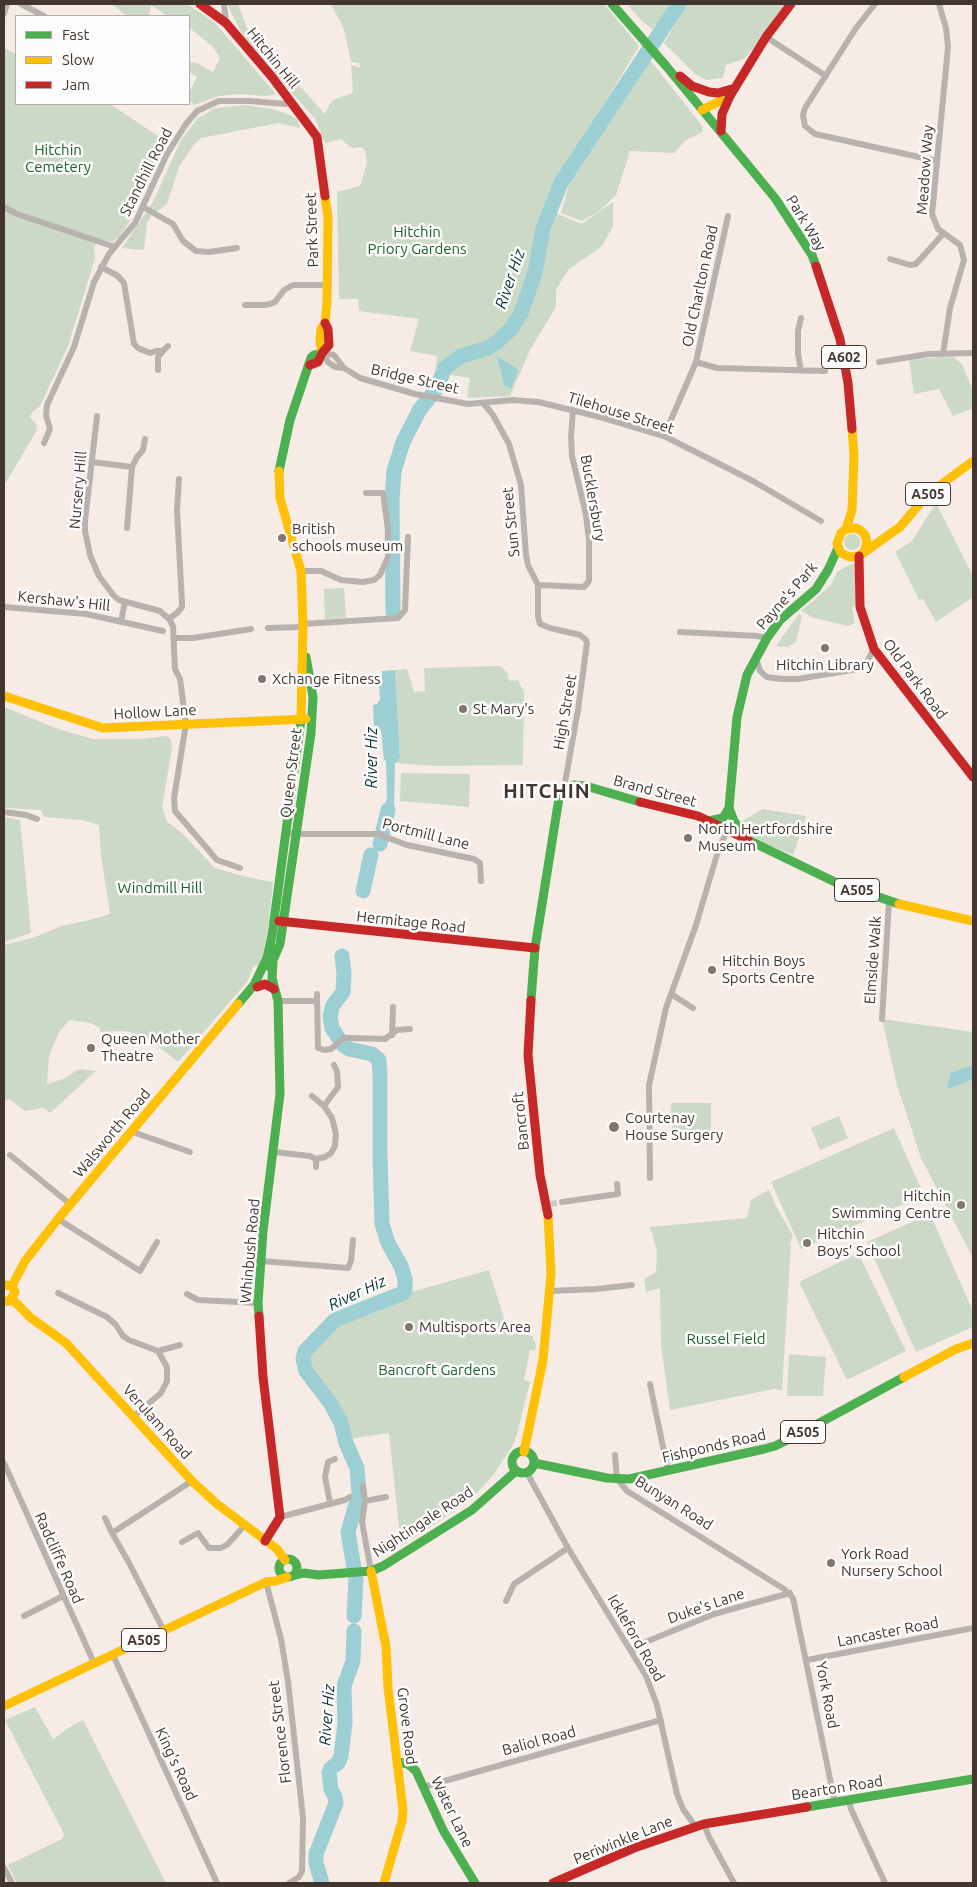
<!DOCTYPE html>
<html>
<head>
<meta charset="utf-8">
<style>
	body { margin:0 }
	#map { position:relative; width:977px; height:1887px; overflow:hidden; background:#f6ebe5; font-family:Ubuntu,sans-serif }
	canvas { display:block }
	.frame { position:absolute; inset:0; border:5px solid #42362e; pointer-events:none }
	.legend { position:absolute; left:15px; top:15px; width:175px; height:90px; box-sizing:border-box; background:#fcfcfc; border:1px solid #b2adaa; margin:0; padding:6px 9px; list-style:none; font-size:15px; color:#42362e }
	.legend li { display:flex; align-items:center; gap:10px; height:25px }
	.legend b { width:25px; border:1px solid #b2adaa }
</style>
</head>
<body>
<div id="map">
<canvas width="977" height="1887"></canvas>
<div class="frame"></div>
<ul class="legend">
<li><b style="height:6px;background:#4caf50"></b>Fast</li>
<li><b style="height:6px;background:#ffc107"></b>Slow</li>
<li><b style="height:6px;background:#c62828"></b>Jam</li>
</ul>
</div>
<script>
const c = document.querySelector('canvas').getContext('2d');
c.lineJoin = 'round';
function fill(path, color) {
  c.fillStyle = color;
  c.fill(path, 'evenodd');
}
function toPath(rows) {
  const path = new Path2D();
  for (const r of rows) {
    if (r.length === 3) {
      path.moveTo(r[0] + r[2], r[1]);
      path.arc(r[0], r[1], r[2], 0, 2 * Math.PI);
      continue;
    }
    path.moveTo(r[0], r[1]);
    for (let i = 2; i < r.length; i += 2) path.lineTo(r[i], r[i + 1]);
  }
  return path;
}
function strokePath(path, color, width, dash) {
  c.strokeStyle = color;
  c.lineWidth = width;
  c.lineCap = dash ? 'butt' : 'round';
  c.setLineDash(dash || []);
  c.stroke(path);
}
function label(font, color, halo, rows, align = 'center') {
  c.font = font + ' Ubuntu,sans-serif';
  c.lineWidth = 5;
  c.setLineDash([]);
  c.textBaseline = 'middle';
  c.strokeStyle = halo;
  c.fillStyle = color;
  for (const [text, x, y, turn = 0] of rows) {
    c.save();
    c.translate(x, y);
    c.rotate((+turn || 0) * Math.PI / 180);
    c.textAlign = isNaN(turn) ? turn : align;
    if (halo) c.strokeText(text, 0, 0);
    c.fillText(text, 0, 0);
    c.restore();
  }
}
const green = toPath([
	[112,4,187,4,214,22,275,93,273,95,264,96,239,94,219,96,194,105,189,100,189,93,197,77,189,72,189,62,197,63,213,72,220,58,213,47,189,27,189,16,167,16,151,5,149,16,127,16],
	[227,4,238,4,247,28,325,114,331,102,335,99,351,94,353,91,351,65,361,68,359,63,351,62,344,29,331,4,604,4,639,46,603,106,556,180,532,264,541,266,555,213,582,224,613,202,613,226,602,246,568,270,556,290,556,307,530,350,510,396,467,398,470,378,435,372,437,356,410,351,419,319,359,311,358,299,339,299,337,192,360,186,367,163,365,150,361,147,353,148,349,146,341,139,326,143,323,140,316,120,261,58,242,34],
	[627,4,672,4,661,21,652,29,642,21],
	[687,4,787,4,765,35,744,59,726,65,723,78,707,80,695,74,664,43],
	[4,48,16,54,16,104,110,104,167,142,130,220,121,235,113,242,98,239,94,248,95,258,68,346,42,402,39,407,33,411,30,417,36,424,37,430,4,486],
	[650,60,703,127,702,132,686,140,674,153,630,151,616,195,598,212,582,221,561,213,569,185],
	[245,105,273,109,290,115,298,120,300,128,278,123,201,138,193,146,179,167,167,204,152,215,147,223,144,249,141,250,122,248,153,202,181,140,197,119,215,108],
	[952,356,962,364,973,391,973,408,953,416,939,389,914,394,909,360],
	[936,503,973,576,973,597,936,622,923,599,919,600,895,552,912,541],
	[852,542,8],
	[855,564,855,606,852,608,855,623,848,626,814,618,801,611,831,585,837,572,849,565],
	[344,588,346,618,325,619,324,589],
	[799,614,802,616,796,642,788,647,776,646],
	[501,666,508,674,508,678,511,681,518,680,524,692,523,765,434,766,395,763,400,758,395,670,407,669,414,692,425,691,424,668],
	[4,707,58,729,93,739,138,739,167,736,171,740,172,748,162,807,167,822,180,831,215,868,247,877,273,882,269,921,261,966,254,965,247,982,178,1062,149,1039,130,1032,122,1031,100,1032,100,1028,90,1023,69,1020,60,1031,53,1046,49,1057,47,1084,63,1079,79,1069,96,1071,50,1113,44,1108,25,1111,9,1099,4,1102,4,945,33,938,61,926,86,921,110,914,101,855,99,825,82,820,44,817,41,810,4,808],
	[401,773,470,774,469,807,400,801],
	[763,809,806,816,793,855,755,840,740,822],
	[4,817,20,820,31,933,4,942],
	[882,1019,973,1032,973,1258,921,1158,897,1085],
	[671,1103,711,1103,711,1140,672,1140],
	[839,1116,848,1138,820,1150,811,1128],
	[894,1128,924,1195,801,1249,771,1182],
	[769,1190,776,1206,793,1236,789,1246,791,1244,782,1390,774,1389,670,1410,661,1345,660,1288,646,1292,644,1279,656,1272,657,1251,650,1227,747,1218,751,1200],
	[930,1214,973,1311,973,1327,916,1352,867,1242],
	[858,1253,906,1351,847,1380,799,1282],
	[489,1270,509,1335,514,1333,533,1336,533,1340,536,1344,535,1351,530,1350,524,1380,530,1382,517,1434,513,1445,494,1474,478,1492,453,1512,401,1546,389,1433,348,1439,344,1420,334,1401,308,1371,307,1353,321,1343,336,1326,374,1310,411,1292],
	[789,1354,826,1357,823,1396,787,1396],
	[35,1707,53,1739,73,1725,83,1720,166,1883,17,1883,8,1865,62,1839,64,1834,5,1720]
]);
const water = toPath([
	[497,356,518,369,511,389,504,385],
	[395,670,400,758,395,763,394,808,390,825,385,831,380,826,387,797,386,761,384,760,381,730,374,727,373,705,377,704,380,700,379,681,382,679,382,671],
	[973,1065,973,1079,951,1088,947,1087,951,1073]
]);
const river = toPath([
	[393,612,392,501,394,471,403,442,420,409,435,391,445,368,461,356,488,348,497,342,511,329,521,313,535,273,543,228,561,183,679,4],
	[380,844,388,810],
	[363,891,371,855],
	[342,956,344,973,343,992,333,1005,330,1016,332,1028,343,1045,349,1049,372,1054,379,1060,380,1073,380,1156,382,1224,388,1243,401,1266,405,1279,405,1290,403,1293,335,1320,305,1351,303,1359,306,1371,331,1404,341,1423,346,1443,357,1468,359,1493,348,1532,356,1580,354,1616],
	[322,1883,316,1863,316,1854,336,1803,335,1797,331,1789,329,1773,331,1768,338,1763,341,1756,345,1723,344,1686,353,1661,354,1631]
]);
const streetTunnel = toPath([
	[551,1204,562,1202]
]);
const street = toPath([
	[21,4,44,16],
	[224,4,226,23],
	[875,4,856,28,805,108,803,115,805,126,815,134,937,161],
	[939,4,946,28,948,47,932,214,938,229,960,245,964,260,950,308,943,354],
	[4,14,7,4],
	[766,37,826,76],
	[4,207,17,214,115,247],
	[143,207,173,224,183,241,196,251,209,252,237,248],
	[890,259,910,265,916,264,943,234],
	[101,267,118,276,124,283,134,344,138,348,150,353,156,351,163,351,168,346],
	[245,305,264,305,270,304,275,302,284,290,293,285,328,285],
	[801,318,798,331,798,354,801,371],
	[322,353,334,355,344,368,360,378,415,394,468,404,513,400,538,402,600,417,664,436,753,481,821,521],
	[322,353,328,362,335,367,344,368],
	[696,362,717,368,825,371],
	[879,362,929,354,973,353],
	[158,370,158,357,163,351],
	[484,404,493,415,509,444,521,485,526,555,528,565,538,585,538,616,540,624,550,628,580,635,586,640,587,643,578,710,564,788],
	[97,416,85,521,85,531,90,555,99,576,114,596,119,600,160,611,169,619,173,626,175,669,180,679,186,724,174,798,175,811,217,860,240,868],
	[664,436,696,362,728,216],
	[44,443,50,429,46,415,47,405,74,347,94,282,109,254,135,223,167,154,186,124,197,111,219,101,249,101,286,104,291,102],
	[92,462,132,467,137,457,143,450,145,439],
	[127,528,132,467],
	[301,571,321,571,341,580,363,582,374,580,380,575,388,557,388,529,383,493,366,493],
	[538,585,584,587,589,581,589,541,586,515,572,456,571,437,573,410],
	[4,607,86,614,163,631],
	[169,619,177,613,182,607,182,602,177,511,179,479],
	[121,621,125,602],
	[303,624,398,618,405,610,408,537],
	[268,628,302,627],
	[680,632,757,636,767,638],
	[174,638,193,638,251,629],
	[756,658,760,671,767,677,781,679,798,679,858,669,865,665,874,649],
	[4,812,26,815,37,819],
	[286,833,297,834,378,834,407,845,474,859,480,863,481,881],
	[317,994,318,1048,324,1050,331,1049,344,1038,350,1038,385,1039,397,1030,410,1029],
	[671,994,693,1008],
	[278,1001,316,1001],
	[882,1019,889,902],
	[392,1035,393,1007],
	[312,1096,324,1106,332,1118,336,1134,335,1146,331,1153,325,1157,316,1159],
	[324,1106,338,1087,337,1071,334,1065],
	[130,1131,190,1152],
	[274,1152,310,1156,316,1159,316,1167],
	[10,1155,70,1204],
	[650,1178,649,1085,666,1008,696,925,719,848,727,831,724,828],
	[562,1202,618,1194,617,1184],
	[58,1219,140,1271,157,1242],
	[261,1261,348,1268,351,1261,353,1240],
	[550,1291,597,1289,632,1285],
	[58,1293,107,1317,116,1325,123,1336,129,1340,158,1351,167,1367,167,1381,161,1393,134,1416],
	[187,1294,198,1300,258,1303],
	[158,1351,180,1345],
	[650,1384,668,1471],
	[615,1455,617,1479,627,1491,784,1589,793,1598,835,1803],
	[4,1463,94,1663],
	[527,1473,568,1548,646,1676,657,1705,677,1794,683,1809,695,1826],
	[363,1486,365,1501,362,1522,371,1571],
	[365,1501,386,1497],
	[330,1503,325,1477,328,1462,335,1459],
	[280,1517,345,1500,350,1497],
	[105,1518,112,1533,128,1561,164,1631],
	[112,1533,192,1481],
	[182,1542,198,1533,209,1548,221,1548,228,1544,244,1526],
	[266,1582,281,1639,288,1681,303,1818,302,1871,299,1877,289,1883],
	[506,1601,514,1584,568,1548],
	[24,1616,63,1596],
	[632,1651,641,1644,653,1639,714,1614,790,1593],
	[113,1655,217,1883],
	[807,1660,973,1628],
	[423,1787,661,1720],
	[849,1800,851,1809,885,1883],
	[704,1824,709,1837,734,1883],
	[4,1868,12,1883]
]);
const fast = toPath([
	[612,4,667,67,775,198,812,255,816,266],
	[279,471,290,420,311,358,314,355,322,353],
	[838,548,828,570,816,589,780,620,767,638,747,675,737,717,729,808,734,821,748,840,835,882,899,904],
	[709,821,723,818,729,808],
	[270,967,280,944,311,733,313,697,306,657],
	[531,1000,535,948,559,798,564,788,574,785,586,786,640,802],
	[238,1004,254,985,267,958,272,935,301,720],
	[259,1316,258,1303,263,1231,280,1094,278,1001,272,978,273,963],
	[523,1462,11],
	[534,1463,607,1478,629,1479,764,1449,775,1446,799,1434,904,1377],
	[288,1568,9],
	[292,1576,304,1573,318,1575,371,1571,383,1566,472,1510,516,1471],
	[398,1762,408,1764,416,1771,443,1830,475,1883],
	[807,1807,973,1779]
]);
const slow = toPath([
	[702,110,730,96],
	[322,353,320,342,321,329,325,323,327,302,328,217,325,196],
	[279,471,280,498,301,571,303,624,301,720],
	[846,529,852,510,854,455,852,429],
	[864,552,867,542,865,535,860,530,856,528,846,529,841,533,837,544,841,553,850,557,859,556,900,527,927,495,973,461],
	[4,696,103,728,306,719],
	[899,904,973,921],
	[4,1285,12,1286,15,1292,10,1301,4,1301],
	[12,1286,25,1261,58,1219,238,1004],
	[12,1299,31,1318,66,1343,192,1481,217,1504,277,1549,285,1560],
	[904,1377,956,1349,973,1343],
	[524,1452,543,1360,551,1274,548,1215],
	[371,1571,386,1647,388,1688,403,1810,402,1821,384,1883],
	[4,1706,266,1582,276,1581,287,1577]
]);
const jam = toPath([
	[200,4,226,23,272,77,317,137,325,196],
	[680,76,692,86,709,92,718,93,735,88],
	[721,131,722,114,730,96,766,37,791,4],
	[816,266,840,339,848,383,852,429],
	[310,365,318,362,322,353,329,345,328,329,325,323],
	[859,556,860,607,874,649,973,777],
	[640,802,698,816,748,840],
	[279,921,535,948],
	[257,987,265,984,274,989],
	[531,1000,528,1055,540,1175,548,1215],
	[259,1316,263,1377,280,1517,265,1541],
	[553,1883,634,1848,704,1824,807,1807]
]);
const markers = [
	[282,538,5,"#81756e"],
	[825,648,5,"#81756e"],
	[262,679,5,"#81756e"],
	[463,709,5,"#81756e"],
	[688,838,5,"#81756e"],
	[712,970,5,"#81756e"],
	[91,1048,5,"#81756e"],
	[614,1127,6,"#81756e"],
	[961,1205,5,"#81756e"],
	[807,1243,5,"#81756e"],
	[409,1327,5,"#81756e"],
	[831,1563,5,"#81756e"]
];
const shields = [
	[844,357,45],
	[928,494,45],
	[857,890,45],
	[803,1432,45],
	[144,1640,45]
];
const shieldNames = [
	["A602",844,357],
	["A505",928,494],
	["A505",857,890],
	["A505",803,1432],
	["A505",144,1640]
];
const streetNames = [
	["Hitchin Hill",273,58,51],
	["Meadow Way",925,170,-86],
	["Standhill Road",146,172,-63],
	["Park Way",806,223,59],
	["Park Street",312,230,-92],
	["Old Charlton Road",700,286,-78],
	["Bridge Street",415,379,13],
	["Tilehouse Street",621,413,17],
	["Nursery Hill",78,490,-85],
	["Bucklersbury",593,498,80],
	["Sun Street",511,522,-96],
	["Payne's Park",787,596,-49],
	["Kershaw's Hill",64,601,6],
	["Old Park Road",915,679,53],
	["Hollow Lane",155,712,-3],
	["High Street",565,712,-80],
	["Queen Street",291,773,-83],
	["Brand Street",655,791,15],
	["Portmill Lane",426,834,14],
	["Hermitage Road",411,922,6],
	["Elmside Walk",873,960,-86],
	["Bancroft",521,1121,-96],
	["Walsworth Road",112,1133,-50],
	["Whinbush Road",250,1251,-85],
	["Verulam Road",157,1422,48],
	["Fishponds Road",714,1446,-13],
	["Bunyan Road",674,1503,32],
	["Nightingale Road",423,1522,-33],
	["Radcliffe Road",59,1558,66],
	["Duke's Lane",706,1606,-19],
	["Lancaster Road",888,1632,-11],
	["Ickleford Road",636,1638,60],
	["York Road",827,1695,79],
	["Grove Road",407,1726,83],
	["Florence Street",280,1732,-97],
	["Baliol Road",539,1741,-15],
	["King's Road",176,1764,65],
	["Bearton Road",837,1788,-9],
	["Water Lane",452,1812,64],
	["Periwinkle Lane",623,1840,-22]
];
const parkNames = [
	["Hitchin",58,150],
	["Cemetery",58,167],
	["Hitchin",417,232],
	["Priory Gardens",417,249],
	["Windmill Hill",160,888],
	["Russel Field",726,1339],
	["Bancroft Gardens",437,1370]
];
const poiNames = [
	["British",292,529],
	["schools museum",292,546],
	["Hitchin Library",825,665,"center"],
	["Xchange Fitness",272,679],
	["St Mary's",473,709],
	["North Hertfordshire",698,829],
	["Museum",698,846],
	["Hitchin Boys",722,961],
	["Sports Centre",722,978],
	["Queen Mother",101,1039],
	["Theatre",101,1056],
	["Courtenay",625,1118],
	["House Surgery",625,1135],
	["Hitchin",951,1196,"right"],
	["Swimming Centre",951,1213,"right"],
	["Hitchin",817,1234],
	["Boys' School",817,1251],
	["Multisports Area",419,1327],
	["York Road",841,1554],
	["Nursery School",841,1571]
];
const waterNames = [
	["River Hiz",510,279,-71],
	["River Hiz",372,758,-90],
	["River Hiz",357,1293,-25],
	["River Hiz",327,1715,-86]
];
const districtNames = [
	["HITCHIN",547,791]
];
fill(green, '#cdd9c7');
fill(water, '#9bcfd4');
strokePath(river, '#9bcfd4', 15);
strokePath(streetTunnel, '#d2c7c0', 6, [6, 3]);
strokePath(street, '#b8b2af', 6);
strokePath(fast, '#4caf50', 9);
strokePath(slow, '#ffc107', 9);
strokePath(jam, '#c62828', 9);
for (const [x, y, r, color] of markers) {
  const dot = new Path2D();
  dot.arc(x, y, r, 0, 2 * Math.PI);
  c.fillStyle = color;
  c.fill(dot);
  strokePath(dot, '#fcfcfc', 2);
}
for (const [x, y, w] of shields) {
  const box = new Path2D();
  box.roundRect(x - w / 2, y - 11.5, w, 23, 4);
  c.fillStyle = '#fcfcfc';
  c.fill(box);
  strokePath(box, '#42362e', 1);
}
label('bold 14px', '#42362e', null, shieldNames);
label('15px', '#42362e', '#fcfcfc', streetNames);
label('15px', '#20622c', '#fcfcfc', parkNames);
label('15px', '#42362e', '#fcfcfc', poiNames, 'left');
label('italic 16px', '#093136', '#fcfcfc', waterNames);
c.letterSpacing = '1px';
label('bold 20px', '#42362e', '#fcfcfc', districtNames);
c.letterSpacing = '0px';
</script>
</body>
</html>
